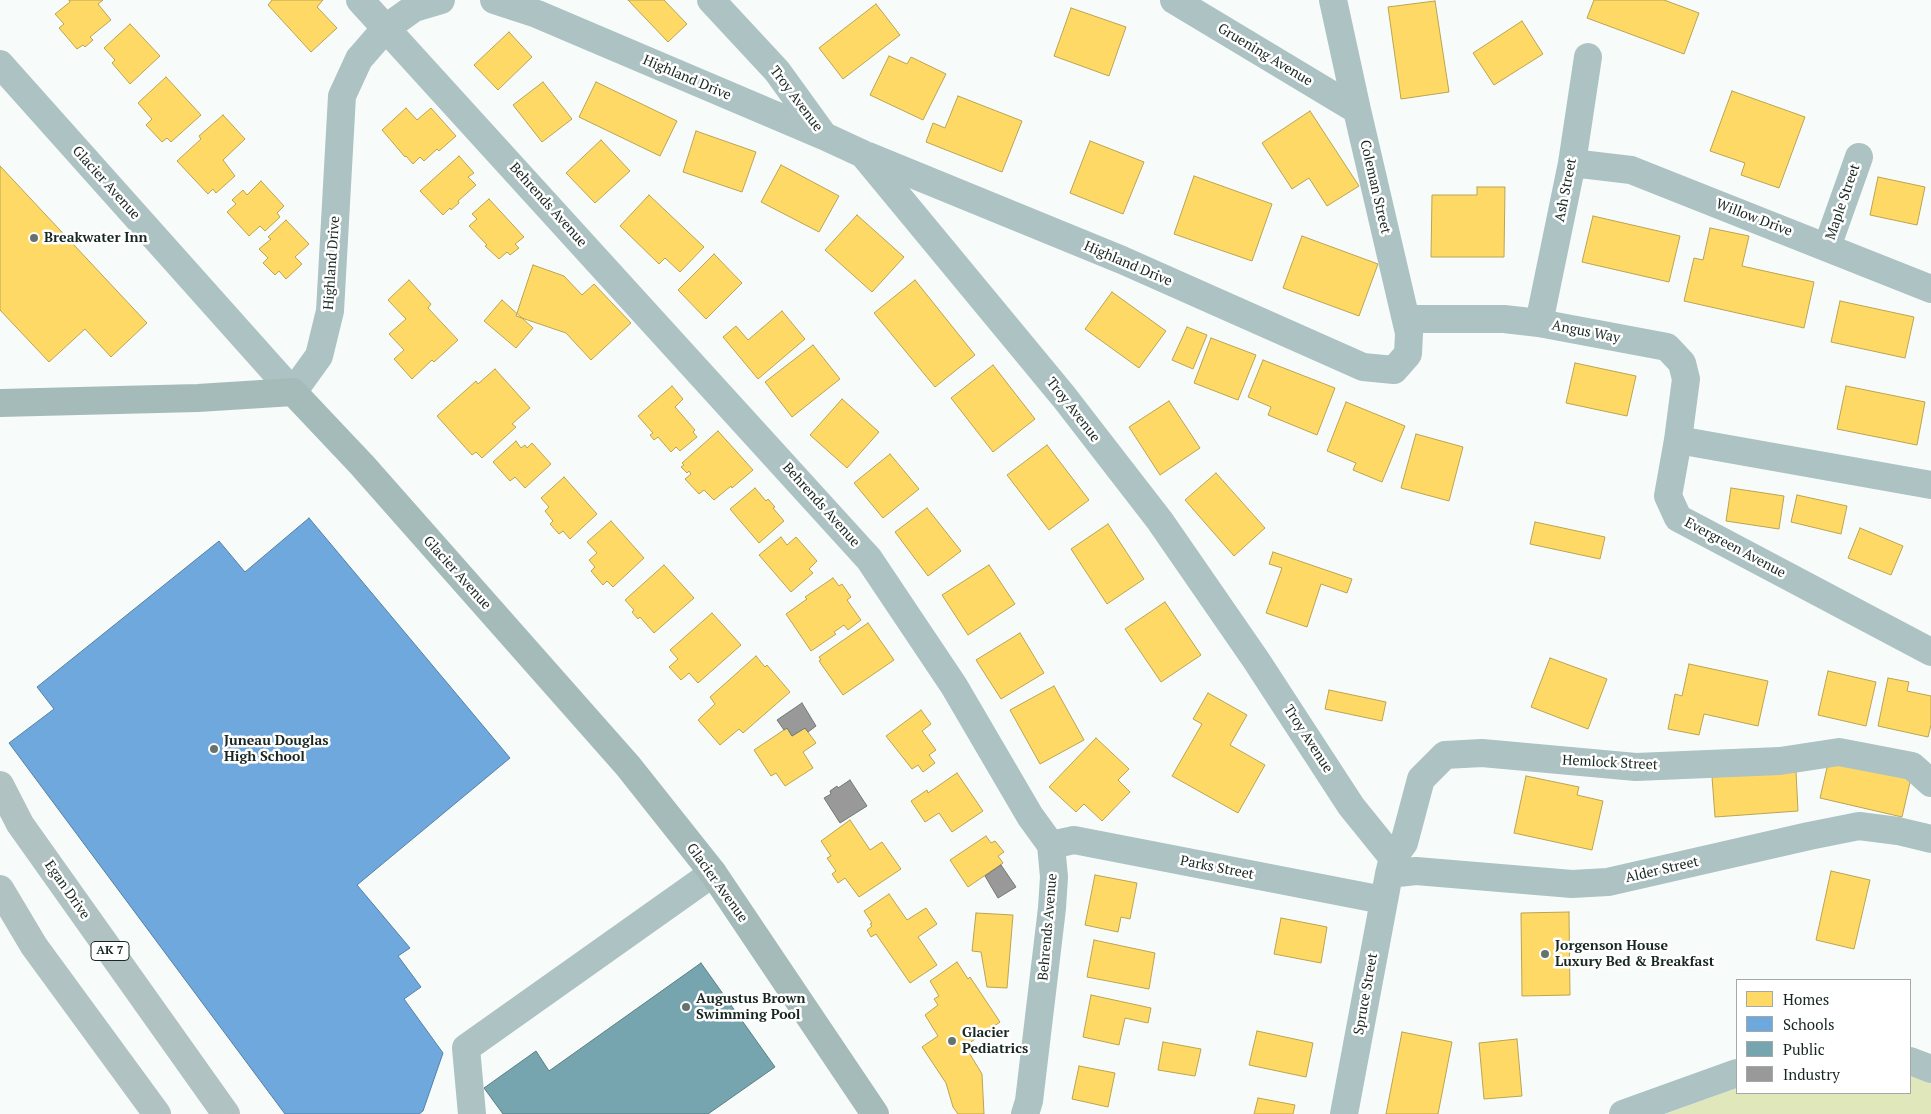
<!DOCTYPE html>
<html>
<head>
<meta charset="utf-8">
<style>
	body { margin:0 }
	#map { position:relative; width:1931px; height:1114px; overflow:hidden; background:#f7fcfa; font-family:"PT Serif",serif }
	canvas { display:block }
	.legend { position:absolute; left:1736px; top:979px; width:175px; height:115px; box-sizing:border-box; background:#fff; border:1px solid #a3a9a6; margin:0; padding:6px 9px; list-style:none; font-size:15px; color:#182721 }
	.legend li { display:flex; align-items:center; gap:10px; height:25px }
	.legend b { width:25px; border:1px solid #a3a9a6 }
</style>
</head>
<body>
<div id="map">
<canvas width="1931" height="1114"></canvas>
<ul class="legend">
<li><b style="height:14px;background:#ffd966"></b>Homes</li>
<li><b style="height:14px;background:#6fa8dc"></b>Schools</li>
<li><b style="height:14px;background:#76a5af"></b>Public</li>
<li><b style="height:14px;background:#999"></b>Industry</li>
</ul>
</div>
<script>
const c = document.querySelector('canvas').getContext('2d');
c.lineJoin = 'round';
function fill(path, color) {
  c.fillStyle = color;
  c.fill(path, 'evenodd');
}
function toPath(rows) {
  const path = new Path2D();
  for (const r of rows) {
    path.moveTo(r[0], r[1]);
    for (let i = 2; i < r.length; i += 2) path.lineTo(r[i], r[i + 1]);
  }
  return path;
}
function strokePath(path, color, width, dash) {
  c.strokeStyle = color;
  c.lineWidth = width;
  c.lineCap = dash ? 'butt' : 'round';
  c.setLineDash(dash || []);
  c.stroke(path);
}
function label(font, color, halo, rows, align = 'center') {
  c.font = font + ' "PT Serif",serif';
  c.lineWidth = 5;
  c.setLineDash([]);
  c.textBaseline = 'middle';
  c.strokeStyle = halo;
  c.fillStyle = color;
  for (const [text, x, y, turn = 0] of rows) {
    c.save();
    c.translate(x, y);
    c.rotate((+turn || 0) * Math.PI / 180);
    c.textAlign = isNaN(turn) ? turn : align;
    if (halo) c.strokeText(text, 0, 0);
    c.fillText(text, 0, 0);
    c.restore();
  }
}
const green = toPath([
	[1910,1076,1931,1083,1931,1114,1665,1114,1737,1088,1737,1093,1910,1093]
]);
const homes = toPath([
	[69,0,103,0,98,4,111,20,90,37,93,40,85,47,83,45,77,49,59,28,64,24,55,14,70,2,69,0],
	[272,0,323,0,317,7,337,28,311,52,268,5,272,0],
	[628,0,664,0,687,24,668,42,628,0],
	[1594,0,1664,0,1699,13,1684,54,1587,18,1594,0],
	[1435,1,1449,92,1401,99,1388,7,1435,1],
	[876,4,900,35,843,79,819,48,876,4],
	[1071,8,1126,27,1109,76,1054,56,1071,8],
	[1522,21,1543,54,1494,85,1473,53,1522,21],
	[130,24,160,56,130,84,112,63,115,60,104,48,130,24],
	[509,32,532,57,498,90,474,65,509,32],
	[889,56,907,64,911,57,946,74,923,120,870,95,889,56],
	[166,77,201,115,171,142,167,138,162,142,146,125,152,119,138,103,166,77],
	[543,82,572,119,542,142,513,105,543,82],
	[596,82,677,121,660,156,579,117,596,82],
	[1732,91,1805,117,1779,188,1741,175,1745,163,1710,151,1732,91],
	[958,96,1022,121,1002,172,926,142,933,123,945,128,958,96],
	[406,108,417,120,431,108,456,136,439,151,437,149,424,161,420,157,413,164,406,156,405,157,382,130,406,108],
	[1310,111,1359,186,1327,206,1309,178,1292,189,1262,143,1310,111],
	[223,115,245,139,223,160,235,176,216,193,213,189,208,194,177,161,201,139,199,136,223,115],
	[696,131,756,152,742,192,683,172,696,131],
	[601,140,630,171,595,203,566,173,601,140],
	[1090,141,1144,162,1123,214,1070,193,1090,141],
	[459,156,474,173,468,177,476,185,458,201,459,203,451,210,450,208,443,215,420,191,459,156],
	[781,165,839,196,819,232,761,202,781,165],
	[0,166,147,323,111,357,85,329,49,362,0,310,0,166],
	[1194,176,1272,204,1252,261,1174,234,1194,176],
	[1878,177,1925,187,1917,225,1870,215,1878,177],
	[261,181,284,206,277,213,280,217,265,231,260,226,249,236,227,212,236,204,232,200,243,190,247,195,261,181],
	[1477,187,1505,187,1504,257,1431,257,1432,195,1477,195,1477,187],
	[649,195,704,247,680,272,665,258,659,264,620,226,649,195],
	[489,199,524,237,515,244,519,248,510,255,507,252,499,259,485,246,487,245,469,226,477,219,472,214,489,199],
	[857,215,904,257,872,292,825,250,857,215],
	[1593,216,1680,236,1669,282,1582,262,1593,216],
	[286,220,309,244,295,257,302,264,286,279,279,271,275,275,263,263,268,258,259,249,271,239,268,237,286,220],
	[1710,228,1749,236,1742,266,1814,282,1804,328,1684,301,1694,258,1703,260,1710,228],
	[1302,236,1378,264,1359,316,1283,288,1302,236],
	[714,254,742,283,706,319,678,290,714,254],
	[533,265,564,276,582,295,594,284,631,323,591,360,566,333,516,316,533,265],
	[409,280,431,304,428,308,458,340,434,362,432,360,412,379,394,359,404,350,389,334,406,319,388,300,409,280],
	[915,280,975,355,935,387,874,313,915,280],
	[1112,292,1166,331,1139,368,1085,329,1112,292],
	[502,300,533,328,516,348,484,321,502,300],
	[1840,301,1914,317,1905,358,1831,342,1840,301],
	[782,311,805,339,758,379,723,337,736,326,748,340,782,311],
	[1187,327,1207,335,1193,369,1172,360,1187,327],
	[1211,338,1256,355,1238,400,1194,383,1211,338],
	[813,345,840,379,792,417,765,382,813,345],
	[1263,360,1335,388,1317,435,1268,415,1271,407,1248,397,1263,360],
	[1575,363,1636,376,1627,416,1566,403,1575,363],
	[993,365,1035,419,993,452,951,398,993,365],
	[495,369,530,408,512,424,516,427,482,458,476,452,472,455,437,416,476,381,478,384,495,369],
	[672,386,683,399,675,407,695,430,693,432,697,437,680,451,676,447,671,452,658,437,654,440,650,435,653,433,638,416,672,386],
	[1846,386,1925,402,1917,445,1837,429,1846,386],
	[842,399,879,432,847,468,810,435,842,399],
	[1169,401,1200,448,1160,475,1129,427,1169,401],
	[1346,402,1405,426,1382,482,1353,470,1356,463,1327,451,1346,402],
	[718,431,753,470,732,488,731,486,714,500,704,490,699,494,685,479,691,474,689,471,687,473,681,467,684,465,682,463,718,431],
	[1416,434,1463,447,1449,501,1401,488,1416,434],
	[516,441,521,448,525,445,527,448,532,443,551,464,525,488,515,477,510,481,493,462,516,441],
	[1047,445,1089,500,1049,530,1007,475,1047,445],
	[890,454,919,489,883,518,854,483,890,454],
	[1216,473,1265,528,1234,556,1185,500,1216,473],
	[564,477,597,514,570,539,563,531,559,534,550,524,553,521,545,511,549,507,541,498,564,477],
	[755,488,766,501,768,499,775,507,773,508,784,521,759,543,730,509,755,488],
	[1731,488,1784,496,1779,529,1726,521,1731,488],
	[1797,495,1847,506,1841,534,1791,522,1797,495],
	[927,508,961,551,928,576,895,532,927,508],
	[611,521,644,558,613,587,607,581,603,585,591,571,595,567,589,560,597,553,587,542,611,521],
	[1535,522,1605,537,1600,559,1530,544,1535,522],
	[1108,524,1144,579,1107,604,1071,549,1108,524],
	[1860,528,1903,546,1891,575,1848,558,1860,528],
	[781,537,787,545,796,537,817,561,809,569,813,573,791,592,759,555,781,537],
	[1273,552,1352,579,1347,593,1321,584,1307,627,1266,613,1282,568,1269,564,1273,552],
	[664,565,694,598,654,633,640,617,638,619,632,612,634,610,625,600,664,565],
	[989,565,1015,604,968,635,942,595,989,565],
	[833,578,839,586,842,584,851,597,847,600,861,620,848,630,844,625,834,632,836,634,811,651,786,614,807,599,805,597,833,578],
	[1165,602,1201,655,1161,682,1125,629,1165,602],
	[712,613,741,645,698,683,689,673,681,680,669,667,678,659,670,650,712,613],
	[868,623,894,660,843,695,819,661,821,660,819,657,868,623],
	[1020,633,1044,673,1001,699,976,660,1020,633],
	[756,656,765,667,767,665,790,692,743,733,739,729,720,745,698,720,715,704,710,697,756,656],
	[1550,658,1607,679,1588,729,1531,707,1550,658],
	[1689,664,1768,681,1758,726,1704,714,1699,735,1668,729,1675,694,1682,696,1689,664],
	[1828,671,1876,682,1866,726,1818,715,1828,671],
	[1888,678,1909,682,1907,691,1931,696,1931,725,1928,737,1878,726,1888,678],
	[1054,686,1084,740,1040,764,1010,710,1054,686],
	[1329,690,1386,702,1382,721,1325,709,1329,690],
	[1208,693,1247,715,1230,745,1265,765,1238,813,1172,776,1202,724,1193,719,1208,693],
	[921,710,931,724,922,731,936,750,929,755,935,763,923,772,918,765,912,769,886,736,921,710],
	[787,728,792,736,805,728,816,743,803,752,813,768,785,786,776,773,771,776,754,750,787,728],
	[1096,738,1129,769,1118,780,1130,792,1102,821,1084,804,1076,812,1049,787,1096,738],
	[1829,759,1911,778,1902,817,1820,798,1829,759],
	[1796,771,1798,811,1715,817,1712,777,1796,771],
	[957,773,983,811,952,832,939,813,925,822,911,801,927,790,928,793,957,773],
	[1526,776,1579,787,1577,795,1603,801,1592,850,1514,833,1526,776],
	[850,820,870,850,882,842,901,869,859,897,845,878,838,883,832,874,836,871,827,858,831,856,821,841,850,820],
	[986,836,991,843,995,841,1004,852,998,856,1003,863,968,887,950,860,986,836],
	[1831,871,1870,880,1854,949,1816,940,1831,871],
	[1095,875,1137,883,1130,919,1121,917,1118,932,1085,925,1095,875],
	[889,894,907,920,926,908,937,924,918,937,937,965,910,983,876,934,871,937,867,930,872,926,870,924,872,923,864,911,889,894],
	[1569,912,1570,995,1522,996,1521,913,1569,912],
	[976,913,1013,915,1007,988,987,987,981,952,972,951,976,913],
	[1281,918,1327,927,1321,963,1274,954,1281,918],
	[1094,940,1155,953,1149,989,1087,977,1094,940],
	[957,962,968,979,970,977,1000,1022,965,1046,982,1074,984,1114,958,1114,953,1107,946,1083,922,1047,938,1036,925,1015,938,1005,934,999,939,996,930,981,957,962],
	[1091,995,1151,1008,1148,1023,1125,1018,1119,1045,1083,1037,1091,995],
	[1257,1031,1313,1043,1306,1077,1249,1065,1257,1031],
	[1402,1032,1452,1042,1438,1114,1386,1114,1402,1032],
	[1517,1039,1522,1096,1484,1099,1479,1043,1517,1039],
	[1163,1042,1201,1049,1195,1076,1158,1070,1163,1042],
	[1079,1066,1115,1073,1108,1107,1072,1099,1079,1066],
	[1258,1098,1295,1105,1293,1114,1254,1114,1258,1098]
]);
const schools = toPath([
	[309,518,510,758,357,885,410,948,398,956,421,987,404,999,443,1053,423,1111,419,1114,285,1114,9,743,54,709,37,687,219,541,245,572,309,518]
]);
const public = toPath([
	[701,963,775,1067,708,1114,503,1114,484,1088,536,1051,549,1071,701,963]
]);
const industry = toPath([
	[802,703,816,726,808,732,805,728,792,736,787,728,784,730,777,720,802,703],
	[850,780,867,806,840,823,824,798,831,794,830,791,837,786,838,788,850,780],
	[1001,865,1016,887,998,898,985,876,1001,865]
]);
const minor = toPath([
	[360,0,869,559,954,686,1030,816,1051,845,1054,877,1052,908,1029,1101,1025,1114],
	[494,0,537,14,824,136],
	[711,0,777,71,824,136,863,154,1064,397,1160,521,1256,660,1351,806,1393,858],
	[1174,0,1357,110],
	[0,64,293,392,319,356,330,311,342,96,359,59,386,28,414,8,441,0],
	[868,156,1122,260,1363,367,1394,370,1408,354,1409,333,1357,110,1333,0],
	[1572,163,1631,170,1931,289],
	[1827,247,1859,157],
	[1406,319,1504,319,1539,323,1667,347,1682,363,1686,379,1678,440,1668,496,1678,518,1931,652],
	[1539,323,1572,163,1588,57],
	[1678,440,1931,485],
	[1051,845,1074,840,1383,900],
	[1389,874,1416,871,1572,884,1608,882,1809,836,1859,826,1898,831,1931,839],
	[1910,1061,1931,1069],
	[472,1114,466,1048,713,873],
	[1344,1114,1389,874,1393,858,1404,843,1421,779,1445,755,1482,753,1636,767,1780,761,1839,752,1912,766,1931,783],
	[1623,1114,1737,1073]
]);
const major = toPath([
	[0,403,198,398,293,392,362,465,628,766,713,873,875,1114]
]);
const highway = toPath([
	[0,785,20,824,226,1114],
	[0,889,34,946,157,1114]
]);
const markers = [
	[34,238,5,"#66726d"],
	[214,749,5,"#66726d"],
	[1545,954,5,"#66726d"],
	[686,1007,5,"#66726d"],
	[952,1041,5,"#66726d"]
];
const shields = [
	[110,951,38]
];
const shieldNames = [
	["AK 7",110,951]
];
const streetNames = [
	["Gruening Avenue",1265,55,31],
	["Highland Drive",687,78,23],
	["Troy Avenue",796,99,53],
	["Glacier Avenue",106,183,48],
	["Coleman Street",1375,187,77],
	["Ash Street",1566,190,-79],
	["Maple Street",1843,202,-71],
	["Behrends Avenue",548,205,48],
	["Willow Drive",1754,218,21],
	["Highland Drive",332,263,-86],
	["Highland Drive",1128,264,23],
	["Angus Way",1586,332,11],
	["Troy Avenue",1073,410,52],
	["Behrends Avenue",821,505,48],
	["Evergreen Avenue",1735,548,28],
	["Glacier Avenue",457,573,48],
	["Troy Avenue",1308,739,57],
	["Hemlock Street",1610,763,3],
	["Parks Street",1217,868,11],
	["Alder Street",1662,870,-13],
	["Glacier Avenue",717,883,54],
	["Egan Drive",67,890,55],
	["Behrends Avenue",1048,927,-85],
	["Spruce Street",1366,994,-80]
];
const poiNames = [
	["Breakwater Inn",44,238],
	["Juneau Douglas",224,741],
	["High School",224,757],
	["Jorgenson House",1555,946],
	["Luxury Bed & Breakfast",1555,962],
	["Augustus Brown",696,999],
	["Swimming Pool",696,1015],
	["Glacier",962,1033],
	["Pediatrics",962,1049]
];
fill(green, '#dfe7bb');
fill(homes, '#ffd966');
strokePath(homes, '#baa451', 1);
fill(schools, '#6fa8dc');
strokePath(schools, '#5581a4', 1);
fill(public, '#76a5af');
strokePath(public, '#5a7f84', 1);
fill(industry, '#999');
strokePath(industry, '#727775', 1);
strokePath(minor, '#acc2c3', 28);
strokePath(major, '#a4bbba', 28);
strokePath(highway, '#b0c2c2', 28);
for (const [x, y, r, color] of markers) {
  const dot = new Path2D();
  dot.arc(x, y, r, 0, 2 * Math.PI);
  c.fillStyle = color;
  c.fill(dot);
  strokePath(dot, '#fff', 2);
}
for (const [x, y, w] of shields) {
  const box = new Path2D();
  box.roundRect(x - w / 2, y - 9.5, w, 19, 4);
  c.fillStyle = '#fff';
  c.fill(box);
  strokePath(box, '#182721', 1);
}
label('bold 12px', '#182721', null, shieldNames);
label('14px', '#182721', '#fff', streetNames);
label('bold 14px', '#182721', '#fff', poiNames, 'left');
</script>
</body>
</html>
